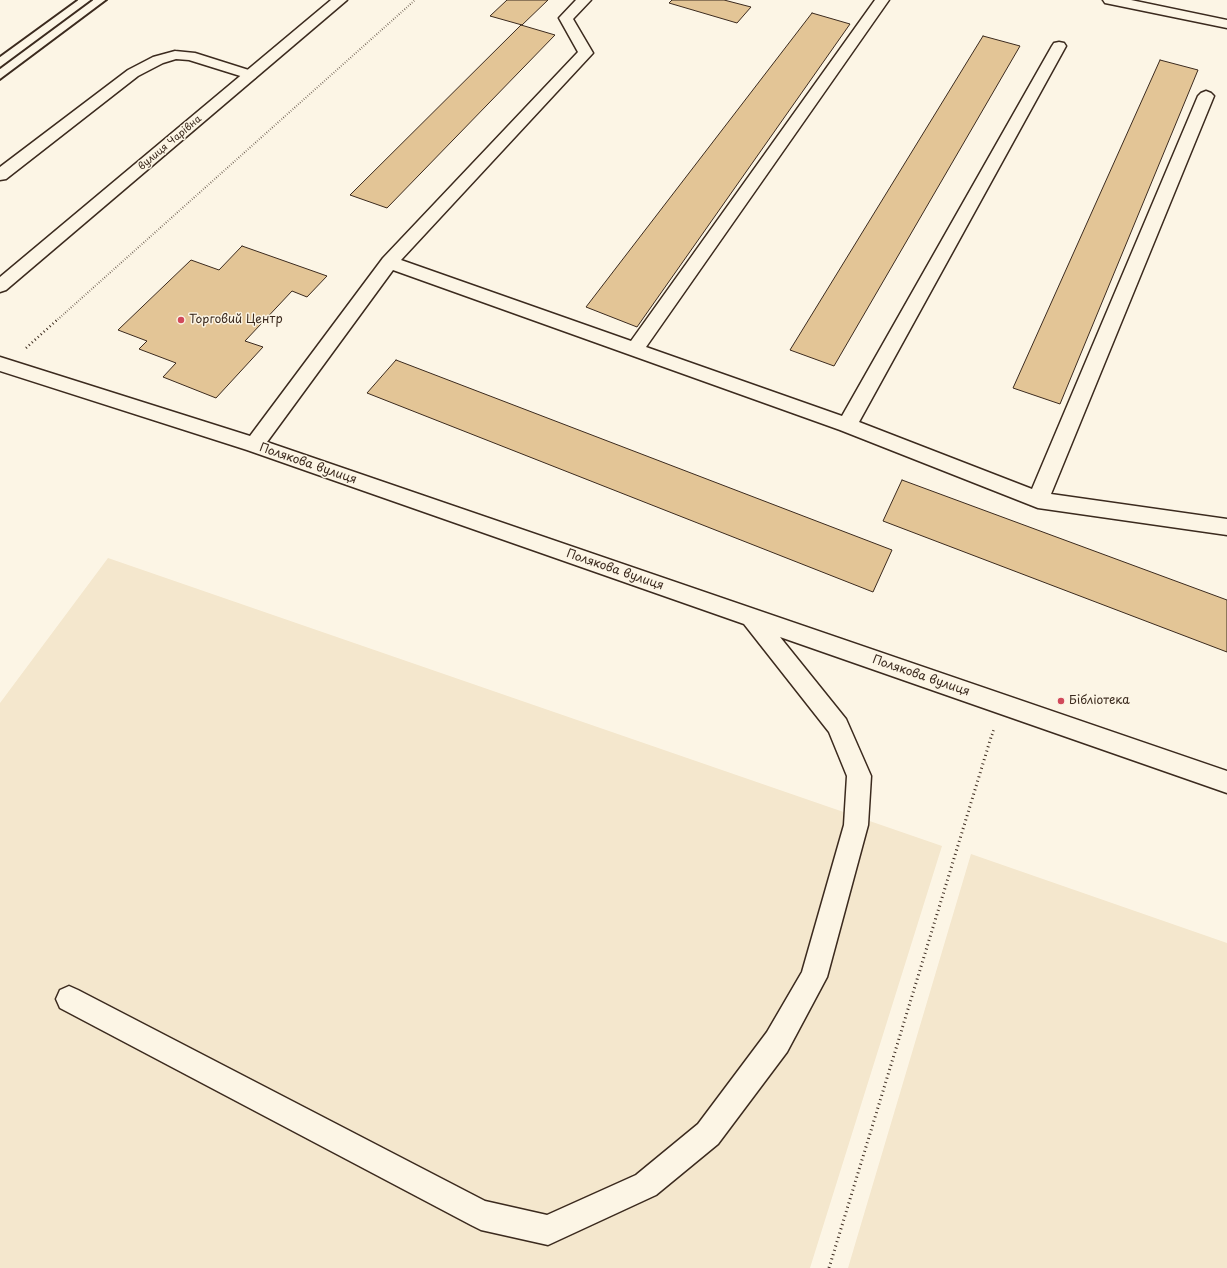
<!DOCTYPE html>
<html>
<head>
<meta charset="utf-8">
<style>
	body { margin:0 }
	canvas { display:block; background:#fcf5e5 }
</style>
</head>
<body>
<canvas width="1227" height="1268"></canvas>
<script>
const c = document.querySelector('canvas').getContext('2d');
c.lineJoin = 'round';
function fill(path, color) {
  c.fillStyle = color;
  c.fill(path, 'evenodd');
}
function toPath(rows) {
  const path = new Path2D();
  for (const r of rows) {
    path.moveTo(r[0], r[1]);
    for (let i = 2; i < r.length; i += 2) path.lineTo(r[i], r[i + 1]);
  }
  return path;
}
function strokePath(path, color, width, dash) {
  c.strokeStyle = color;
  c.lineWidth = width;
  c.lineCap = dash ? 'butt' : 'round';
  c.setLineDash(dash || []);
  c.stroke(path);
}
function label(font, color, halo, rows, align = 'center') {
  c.font = font + ' "Playpen Sans",sans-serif';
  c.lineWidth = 3;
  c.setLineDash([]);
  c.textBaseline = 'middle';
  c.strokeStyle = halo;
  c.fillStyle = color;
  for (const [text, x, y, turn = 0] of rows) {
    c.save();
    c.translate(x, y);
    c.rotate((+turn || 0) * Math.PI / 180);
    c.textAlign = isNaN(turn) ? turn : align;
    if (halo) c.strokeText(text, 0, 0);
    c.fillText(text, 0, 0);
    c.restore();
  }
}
const built = toPath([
	[108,558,942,846,810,1268,0,1268,0,703],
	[971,854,1227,943,1227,1268,848,1268]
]);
const building = toPath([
	[507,0,548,0,522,25,490,16,507,0],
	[672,0,724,0,751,7,737,23,669,3,672,0],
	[812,13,850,24,637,327,586,307,812,13],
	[521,25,555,35,387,208,350,195,521,25],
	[983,36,1020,46,834,366,790,350,983,36],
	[1160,60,1198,70,1060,404,1013,388,1160,60],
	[242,246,327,276,307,297,292,291,245,341,263,347,216,398,163,377,176,363,139,349,147,341,118,330,191,260,219,270,242,246],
	[396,360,892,550,873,592,367,393,396,360],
	[902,480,1227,600,1227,652,883,521,902,480]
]);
const pathFar2 = toPath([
	[56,321,415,0]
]);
const pathFar1 = toPath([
	[26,348,57,320],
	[992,735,994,729]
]);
const path = toPath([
	[829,1268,992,734]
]);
const minor = toPath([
	[576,0,591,0,573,19,593,53,401,260,631,341,875,0,889,0,646,347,842,416,1052,46,1054,43,1059,42,1064,43,1066,46,859,422,1032,489,1198,96,1201,93,1206,91,1211,93,1214,96,1051,494,1227,519,1227,535,1038,508,840,430,393,270,267,442,1227,771,1227,793,780,637,846,719,871,776,868,825,827,977,787,1052,718,1144,656,1195,548,1245,481,1230,471,1225,60,1008,56,999,60,990,69,986,78,990,485,1201,547,1215,636,1175,698,1124,767,1032,802,972,844,825,847,776,829,732,744,624,247,450,0,371,0,357,250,436,383,258,578,52,559,18,576,0],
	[1103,0,1131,0,1227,20,1227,28,1110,4,1105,3,1103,0],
	[175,51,195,53,255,72,257,75,255,78,250,79,189,60,176,59,163,63,138,76,6,179,0,180,0,167,128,70,153,57,175,51]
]);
const major = toPath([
	[331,0,347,0,6,290,0,292,0,277,331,0]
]);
const rail = toPath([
	[0,56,77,0],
	[0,68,92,0],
	[0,80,107,0]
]);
const markers = [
	[181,320,4,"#d1495b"],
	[1061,701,4,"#d1495b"]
];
const farStreetnames = [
	["вулиця Чарівна",170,143,-40]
];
const poiNames = [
	["Торговий Центр",189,320],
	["Бібліотека",1069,701]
];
const streetNames = [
	["Полякова вулиця",308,464,19],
	["Полякова вулиця",615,570,19],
	["Полякова вулиця",921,676,19]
];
fill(built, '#f4e7cd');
fill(building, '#e3c596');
strokePath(building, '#3b2a1e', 1);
strokePath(minor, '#3b2a1e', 3);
strokePath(major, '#3b2a1e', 3);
strokePath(pathFar2, '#3b2a1e', 2, [0.5, 2]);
strokePath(pathFar1, '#3b2a1e', 2.5, [1, 3]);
strokePath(path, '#3b2a1e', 3, [1, 3.5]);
fill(minor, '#fcf5e5');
fill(major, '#fcf5e5');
strokePath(rail, '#3b2a1e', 2);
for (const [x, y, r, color] of markers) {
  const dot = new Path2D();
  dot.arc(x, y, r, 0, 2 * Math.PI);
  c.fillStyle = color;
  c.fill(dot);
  strokePath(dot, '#fcf5e5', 1.5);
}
label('10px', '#3b2a1e', '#fcf5e5', farStreetnames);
label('12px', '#3b2a1e', '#fcf5e5', poiNames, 'left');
label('12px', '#3b2a1e', '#fcf5e5', streetNames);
</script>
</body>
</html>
